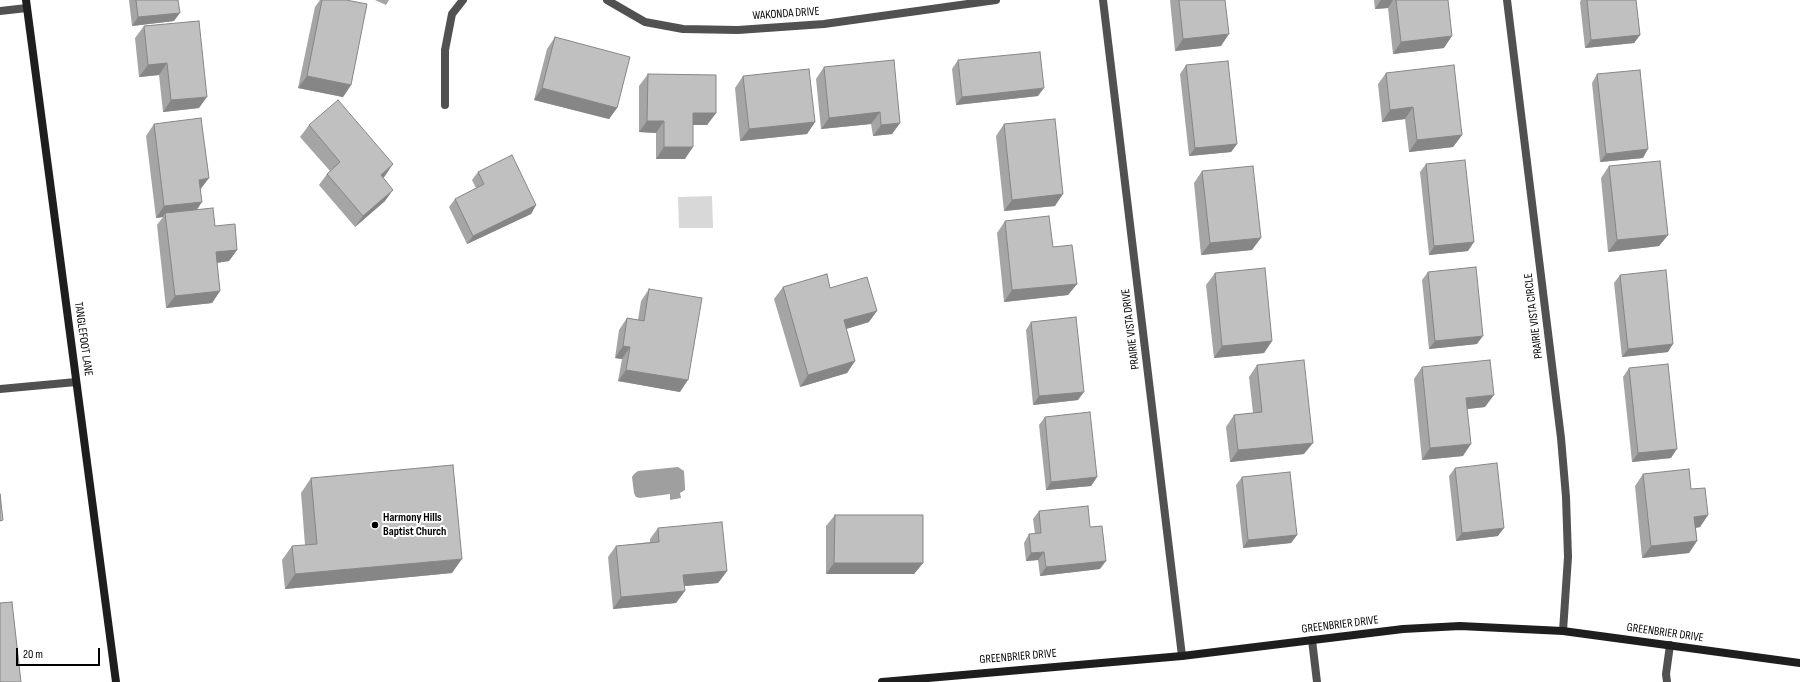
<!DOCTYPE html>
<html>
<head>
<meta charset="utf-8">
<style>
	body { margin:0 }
	#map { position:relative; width:1800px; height:682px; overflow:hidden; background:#fff; font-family:"Sofia Sans Condensed",sans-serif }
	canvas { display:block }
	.scale { position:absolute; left:16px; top:648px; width:84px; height:18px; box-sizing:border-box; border:2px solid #000; border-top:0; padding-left:5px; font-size:12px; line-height:14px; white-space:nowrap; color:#000; -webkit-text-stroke:3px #fff; paint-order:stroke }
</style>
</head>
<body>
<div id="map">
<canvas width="1800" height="682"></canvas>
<div class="scale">20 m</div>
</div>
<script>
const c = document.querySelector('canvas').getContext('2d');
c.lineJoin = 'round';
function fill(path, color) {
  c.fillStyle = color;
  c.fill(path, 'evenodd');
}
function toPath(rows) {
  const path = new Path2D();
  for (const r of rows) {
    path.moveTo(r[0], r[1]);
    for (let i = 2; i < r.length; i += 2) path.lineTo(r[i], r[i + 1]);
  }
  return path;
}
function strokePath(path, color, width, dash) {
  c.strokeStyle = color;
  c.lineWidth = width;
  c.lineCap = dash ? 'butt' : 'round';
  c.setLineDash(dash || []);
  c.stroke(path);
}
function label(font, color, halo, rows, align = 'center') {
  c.font = font + ' "Sofia Sans Condensed",sans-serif';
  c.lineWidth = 4;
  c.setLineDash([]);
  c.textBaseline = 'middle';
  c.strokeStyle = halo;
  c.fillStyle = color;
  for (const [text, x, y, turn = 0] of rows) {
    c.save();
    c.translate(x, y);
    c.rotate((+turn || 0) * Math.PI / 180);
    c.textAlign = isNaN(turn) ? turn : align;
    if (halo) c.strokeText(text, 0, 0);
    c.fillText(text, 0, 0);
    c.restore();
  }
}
const green = toPath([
	[712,196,713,228,679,228,678,197]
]);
const water = toPath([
	[678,467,684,471,685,487,685,490,680,493,681,498,670,500,670,494,640,498,636,497,634,493,632,477,634,474,638,471]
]);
const street = toPath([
	[607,0,645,22,683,29,738,30,824,24,996,0],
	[1103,0,1182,656],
	[1507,0,1561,438,1566,497,1568,557,1563,631],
	[0,11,27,8],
	[445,105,445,50,452,14,463,0],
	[0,389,76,382],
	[1312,640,1317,682],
	[1667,682,1666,674,1670,645]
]);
const secondary = toPath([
	[26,0,116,682],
	[882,682,1182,656,1403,629,1460,626,1563,631,1800,663]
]);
const wall = toPath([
	[129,0,178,0,174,21,132,26],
	[320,0,346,0,351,85,343,97,298,88,315,7],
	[375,0,389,0,386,5],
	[1170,0,1225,0,1221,46,1175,51],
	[1374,0,1448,0,1444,48,1393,54,1388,8,1375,9],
	[1581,0,1636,0,1640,35,1634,43,1585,48,1580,2],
	[144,26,199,108,163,112,159,75,139,77,135,38],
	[555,37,617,108,609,119,534,100,547,49],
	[958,60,1038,96,956,105,952,69],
	[1186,65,1237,144,1231,152,1189,156,1180,74],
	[824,67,900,123,892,134,873,136,871,124,821,129,816,79],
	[1386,73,1462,135,1453,147,1409,152,1405,119,1382,122,1378,84],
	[648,74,716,113,707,125,693,125,685,159,656,159,656,133,639,132,639,86],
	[1597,74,1643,158,1600,162,1592,83],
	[743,76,815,122,807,134,740,141,735,88],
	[154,124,201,190,196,210,215,226,237,250,229,261,217,263,220,291,212,303,166,308,157,225,163,217,156,218,146,136],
	[1004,124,1055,206,1004,211,996,136],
	[309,125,385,176,383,178,385,201,355,227,319,185,327,174,330,171,300,137],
	[1426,164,1468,251,1429,255,1420,172],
	[1609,166,1668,235,1659,246,1608,252,1601,178],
	[1202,171,1252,250,1201,255,1194,183],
	[478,172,536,205,531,214,467,244,449,207,455,199,476,188,472,180],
	[1005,221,1053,247,1077,284,1068,295,1004,302,997,233],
	[1428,272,1477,344,1429,349,1422,280],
	[1215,273,1272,341,1264,353,1214,358,1206,285],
	[1620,275,1668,352,1622,357,1614,283],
	[783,287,830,288,869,322,846,329,855,361,847,373,800,387,774,299],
	[649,289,680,392,618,381,622,359,615,358,619,330,627,318,638,320,641,301],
	[1031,322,1078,400,1033,405,1026,330],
	[1257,365,1304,454,1230,462,1226,427,1234,415,1253,413,1249,377],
	[1422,367,1485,407,1467,409,1463,456,1422,460,1414,379],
	[1629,368,1671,458,1632,462,1623,377],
	[1045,417,1097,477,1091,486,1046,490,1039,425],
	[1455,468,1498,536,1456,541,1449,476],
	[1643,474,1691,489,1708,515,1700,527,1696,528,1697,541,1689,553,1642,558,1635,486],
	[1242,477,1297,535,1291,543,1243,548,1236,485],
	[311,478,452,573,285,589,282,560,292,546,305,545,301,493],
	[1039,511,1090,527,1100,569,1040,576,1038,560,1026,561,1024,543,1029,534,1035,534,1033,519],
	[835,515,923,563,914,574,826,574,826,526],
	[658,528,727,571,718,583,684,586,676,603,613,609,608,557,616,546,650,542,650,539]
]);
const shadedWall = toPath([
	[1381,0,1393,0,1388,8,1375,9],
	[180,13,174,21,132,26,138,17],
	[1229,34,1221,46,1175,51,1183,39],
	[1640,35,1634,43,1585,48,1591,40],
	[1452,36,1444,48,1393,54,1401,42],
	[167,63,159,75,139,77,148,65],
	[307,76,351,85,343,97,298,88],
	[542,88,617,108,609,119,534,100],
	[1044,88,1038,96,956,105,962,97],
	[207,97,199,108,163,112,171,100],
	[1413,107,1405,119,1382,122,1390,110],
	[880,112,871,124,821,129,829,118],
	[693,113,716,113,707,125,685,125],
	[647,121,664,121,656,133,639,132],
	[815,122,807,134,740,141,749,129],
	[900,123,892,134,873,136,881,125],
	[1462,135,1453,147,1409,152,1417,140],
	[1237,144,1231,152,1189,156,1195,148],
	[664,147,693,147,685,159,656,159],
	[1648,149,1643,158,1600,162,1606,154],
	[393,164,385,176,373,187,381,175],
	[209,178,200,190,199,180],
	[393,190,385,201,355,227,363,216],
	[1063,194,1055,206,1004,211,1012,200],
	[202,202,194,214,165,213,163,217,156,218,164,206],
	[536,205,531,214,467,244,473,236],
	[1668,235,1659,246,1608,252,1617,240],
	[1261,238,1252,250,1201,255,1210,243],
	[1474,242,1468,251,1429,255,1434,246],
	[237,250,229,261,208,264,216,252],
	[1077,284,1068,295,1004,302,1012,290],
	[220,291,212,303,166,308,175,296],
	[877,311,869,322,836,332,844,320],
	[1483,336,1477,344,1429,349,1435,341],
	[1272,341,1264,353,1214,358,1222,346],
	[1673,344,1668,352,1622,357,1628,349],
	[623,346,630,347,622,359,615,358],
	[855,361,847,373,800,387,808,375],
	[626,370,688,380,680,392,618,381],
	[1084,392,1078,400,1033,405,1039,396],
	[1494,395,1485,407,1458,410,1466,398],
	[1313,443,1304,454,1230,462,1238,450],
	[1471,444,1463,456,1422,460,1430,448],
	[1677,449,1671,458,1632,462,1638,453],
	[1097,477,1091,486,1046,490,1051,482],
	[1708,515,1700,527,1686,529,1694,517],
	[1504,528,1498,536,1456,541,1462,533],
	[1297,535,1291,543,1243,548,1248,540],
	[1697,541,1689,553,1642,558,1651,546],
	[1044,552,1038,560,1026,561,1031,553],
	[462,559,452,573,285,589,295,574],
	[1106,561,1100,569,1040,576,1046,567],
	[834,563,923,563,914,574,826,574],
	[727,571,718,583,675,587,683,575],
	[685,591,676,603,613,609,621,597]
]);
const building = toPath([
	[136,0,178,0,180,13,138,17,136,0],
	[322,0,346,0,367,4,351,85,307,76,322,0],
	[1179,0,1225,0,1229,34,1183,39,1179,0],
	[1396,0,1448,0,1452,36,1401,42,1396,0],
	[1587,0,1636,0,1640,35,1591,40,1587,0],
	[199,21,207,97,171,100,167,63,148,65,144,26,199,21],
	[555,37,630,57,617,108,542,88,555,37],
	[1040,52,1044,88,962,97,958,60,1040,52],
	[894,60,900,123,881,125,880,112,829,118,824,67,894,60],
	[1228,61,1237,144,1195,148,1186,65,1228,61],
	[1454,65,1462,135,1417,140,1413,107,1390,110,1386,73,1454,65],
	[809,69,815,122,749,129,743,76,809,69],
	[1640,70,1648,149,1606,154,1597,74,1640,70],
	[648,74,716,75,716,113,693,113,693,147,664,147,664,121,647,121,648,74],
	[338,100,393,164,381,175,393,190,363,216,327,174,340,162,309,125,338,100],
	[201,118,209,178,199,180,202,202,164,206,154,124,201,118],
	[1055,119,1063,194,1012,200,1004,124,1055,119],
	[512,155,536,205,473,236,455,199,484,184,478,172,512,155],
	[1465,160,1474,242,1434,246,1426,164,1465,160],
	[1660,161,1668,235,1617,240,1609,166,1660,161],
	[1253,166,1261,238,1210,243,1202,171,1253,166],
	[213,208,215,226,235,224,237,250,216,252,220,291,175,296,165,213,213,208],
	[1049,216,1053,247,1072,245,1077,284,1012,290,1005,221,1049,216],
	[1476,267,1483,336,1435,341,1428,272,1476,267],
	[1265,268,1272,341,1222,346,1215,273,1265,268],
	[1666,270,1673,344,1628,349,1620,275,1666,270],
	[827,274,830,288,867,277,877,311,844,320,855,361,808,375,783,287,827,274],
	[649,289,702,298,688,380,626,370,630,347,623,346,627,318,644,321,649,289],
	[1076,317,1084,392,1039,396,1031,322,1076,317],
	[1304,360,1313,443,1238,450,1234,415,1262,412,1257,365,1304,360],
	[1490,360,1494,395,1466,398,1471,444,1430,448,1422,367,1490,360],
	[1668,364,1677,449,1638,453,1629,368,1668,364],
	[1090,412,1097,477,1051,482,1045,417,1090,412],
	[1497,463,1504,528,1462,533,1455,468,1497,463],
	[453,465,462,559,295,574,292,546,317,544,311,478,453,465],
	[1689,469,1691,489,1705,488,1708,515,1694,517,1697,541,1651,546,1643,474,1689,469],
	[1290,472,1297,535,1248,540,1242,477,1290,472],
	[0,494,3,520,0,521,0,494],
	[1088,506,1090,527,1102,526,1106,561,1046,567,1044,552,1031,553,1029,534,1041,533,1039,511,1088,506],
	[835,515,923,515,923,563,834,563,835,515],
	[722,522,727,571,683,575,685,591,621,597,616,546,659,542,658,528,722,522],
	[12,602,21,682,0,682,0,603,12,602]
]);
const markers = [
	[375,525,4,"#000"]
];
const streetNames = [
	["WAKONDA DRIVE",786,14,-4],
	["PRAIRIE VISTA CIRCLE",1534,316,-97],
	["PRAIRIE VISTA DRIVE",1131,329,-97],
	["TANGLEFOOT LANE",83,339,82],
	["GREENBRIER DRIVE",1340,625,-7],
	["GREENBRIER DRIVE",1665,633,8],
	["GREENBRIER DRIVE",1018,657,-5]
];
const poiNames = [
	["Harmony Hills",383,518],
	["Baptist Church",383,532]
];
fill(green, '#d8d8d8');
fill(water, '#9f9f9f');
strokePath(street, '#515151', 8);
strokePath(secondary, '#1e1e1e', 8);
fill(wall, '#a5a5a5');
fill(shadedWall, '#868686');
fill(building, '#c0c0c0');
strokePath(building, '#868686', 1);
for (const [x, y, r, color] of markers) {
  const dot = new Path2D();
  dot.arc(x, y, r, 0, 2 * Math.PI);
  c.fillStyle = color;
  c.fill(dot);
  strokePath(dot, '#fff', 1.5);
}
label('12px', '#000', '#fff', streetNames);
label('bold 12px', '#000', '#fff', poiNames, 'left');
</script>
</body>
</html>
